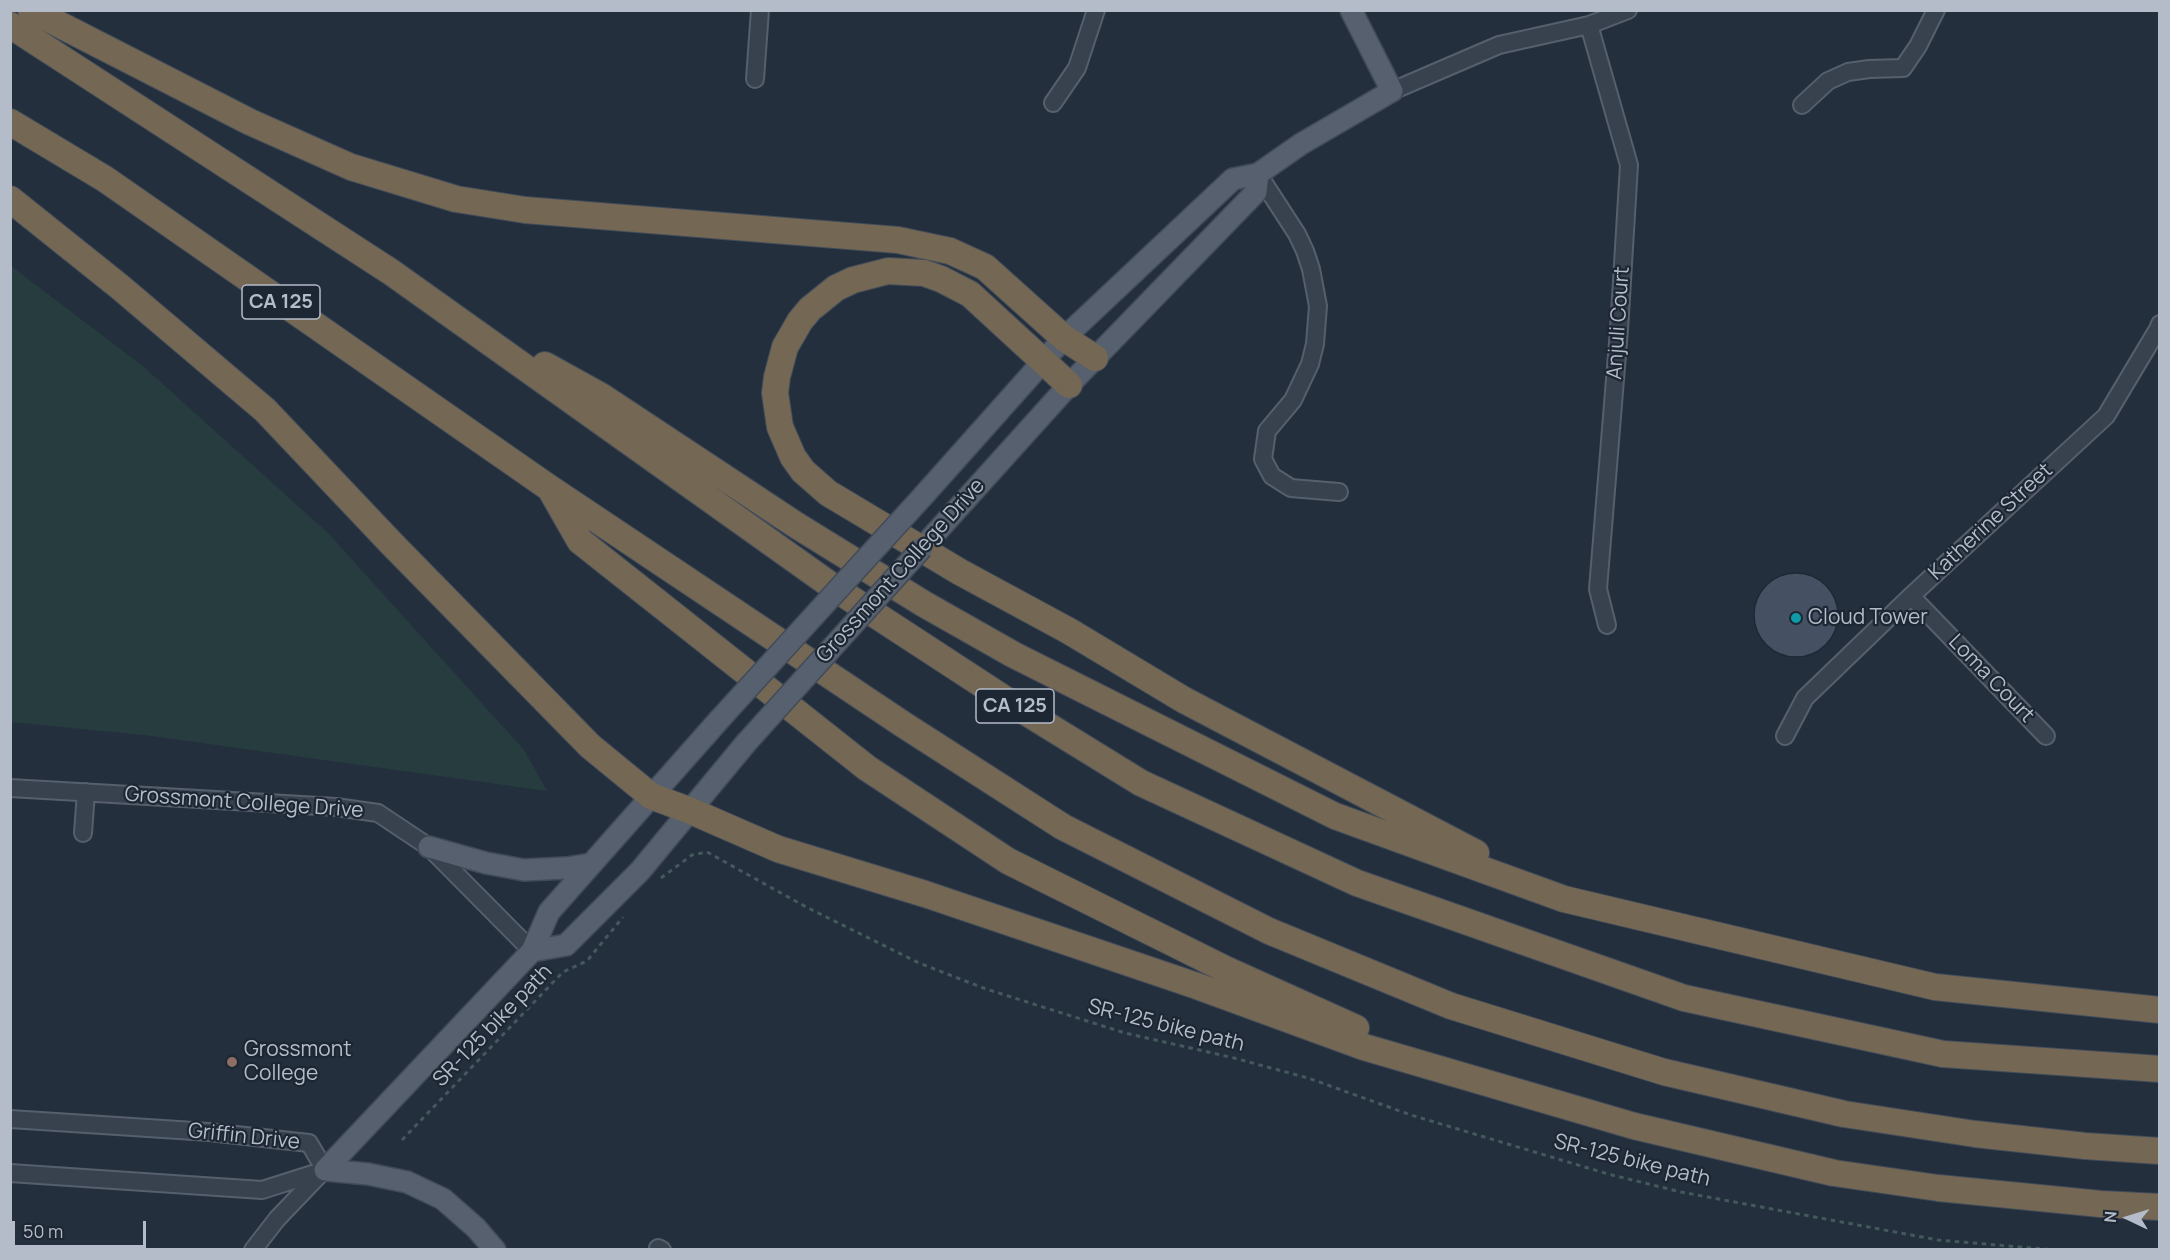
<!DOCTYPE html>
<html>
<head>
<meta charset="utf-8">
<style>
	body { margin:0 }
	#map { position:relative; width:2170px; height:1260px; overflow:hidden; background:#242f3e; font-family:Manrope,sans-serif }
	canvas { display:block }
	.frame { position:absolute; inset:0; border:12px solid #b4bcc9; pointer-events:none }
	.north { position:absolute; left:2098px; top:1188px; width:60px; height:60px; -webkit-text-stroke:4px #1d2633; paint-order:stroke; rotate:274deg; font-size:16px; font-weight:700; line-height:24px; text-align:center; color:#b4bcc9 }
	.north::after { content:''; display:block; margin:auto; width:21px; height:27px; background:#b4bcc9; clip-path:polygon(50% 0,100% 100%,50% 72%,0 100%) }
	.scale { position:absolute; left:12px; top:1221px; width:134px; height:27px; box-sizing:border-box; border:3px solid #b4bcc9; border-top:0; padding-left:8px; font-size:18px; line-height:21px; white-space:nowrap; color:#b4bcc9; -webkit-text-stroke:4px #1d2633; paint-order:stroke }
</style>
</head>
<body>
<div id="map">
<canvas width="2170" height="1260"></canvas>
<div class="frame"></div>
<div class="north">N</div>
<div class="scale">50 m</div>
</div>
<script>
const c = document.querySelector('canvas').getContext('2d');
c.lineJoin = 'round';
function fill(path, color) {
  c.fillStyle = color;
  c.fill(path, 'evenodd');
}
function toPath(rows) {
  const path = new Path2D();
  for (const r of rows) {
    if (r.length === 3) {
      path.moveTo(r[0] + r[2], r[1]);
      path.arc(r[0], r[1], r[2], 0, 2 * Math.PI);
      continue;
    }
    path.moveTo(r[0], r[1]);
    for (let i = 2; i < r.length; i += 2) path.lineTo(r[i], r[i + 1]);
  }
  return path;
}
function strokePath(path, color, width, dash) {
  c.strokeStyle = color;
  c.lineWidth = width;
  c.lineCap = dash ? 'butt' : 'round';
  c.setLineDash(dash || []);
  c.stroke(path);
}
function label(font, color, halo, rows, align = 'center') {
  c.font = font + ' Manrope,sans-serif';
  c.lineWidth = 4.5;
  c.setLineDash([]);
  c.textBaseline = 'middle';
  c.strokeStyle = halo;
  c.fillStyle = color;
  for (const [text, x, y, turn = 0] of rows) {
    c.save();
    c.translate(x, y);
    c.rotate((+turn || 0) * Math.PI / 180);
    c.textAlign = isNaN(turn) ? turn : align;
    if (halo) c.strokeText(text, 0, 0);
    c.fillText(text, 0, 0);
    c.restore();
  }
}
const green = toPath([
	[11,266,144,367,328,533,524,750,547,791,144,735,11,722]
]);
const building = toPath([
	[1796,615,42]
]);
const path = toPath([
	[661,878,692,855,707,852,808,908,919,963,986,989,1125,1033,1234,1058,1308,1078,1411,1115,1608,1174,1681,1192,1938,1240,2055,1250],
	[402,1140,563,972,587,961,623,917]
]);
const minor = toPath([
	[1589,25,1629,165,1619,330,1598,589,1607,625],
	[755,79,760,10],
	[1392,91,1499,45,1589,25,1628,10],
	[1053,103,1077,68,1096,10],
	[1802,105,1828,81,1848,72,1869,69,1903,68,1918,46,1936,10],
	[1258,174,1297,234,1305,251,1311,269,1318,306,1315,344,1310,364,1293,400,1267,431,1263,459,1272,476,1291,488,1339,492],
	[1911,596,2046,736],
	[1785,736,1805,698,1911,596,2106,416,2158,329,2160,324],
	[10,788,336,807,378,813,429,847,532,951],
	[83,833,86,792],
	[10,1119,209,1132,309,1143,325,1170],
	[10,1173,262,1190,325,1170],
	[658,1248,662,1250],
	[253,1250,277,1219,322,1172]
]);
const major = toPath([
	[924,495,1064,338,1233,179,1258,174,1301,144,1392,91,1351,10],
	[922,548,1069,385,1256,192,1258,174],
	[429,847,486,863,524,870,566,868,591,864],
	[532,951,566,945,640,871,746,743],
	[325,1170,532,951,549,912,719,720],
	[325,1170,368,1174,407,1182,443,1199,476,1228,495,1250]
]);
const highway = toPath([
	[31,10,250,122,351,167,456,199,525,210,898,240,950,251,985,267,1064,338,1095,358],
	[10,25,391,272,836,589,1003,698,1141,783,1357,883,1684,998,1943,1054,2160,1069],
	[10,122,105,179,548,487,904,725,1063,827,1269,931,1451,1006,1664,1072,1844,1114,1975,1134,2085,1146,2160,1151],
	[10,199,120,287,265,410,391,543,590,746,651,796,691,811,778,849,925,894,1197,986,1364,1047,1634,1126,1834,1173,1938,1188,2101,1204,2160,1207],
	[545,365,601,396,796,525,924,604,1014,655,1335,816,1564,899,1935,987,2160,1010],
	[1069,385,970,294,941,279,924,273,888,271,853,280,836,288,810,309,800,321,785,347,777,377,775,393,780,427,793,457,803,471,828,493,960,572,1069,631,1184,700,1476,853],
	[552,492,580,541,867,768,1008,861,1223,968,1356,1028]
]);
const majorBridge = toPath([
	[719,720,924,495],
	[746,743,922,548]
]);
const markers = [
	[1796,618,6,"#0f9aa8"],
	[232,1062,6,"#8d6e63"]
];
const shields = [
	[281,302,78],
	[1015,706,78]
];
const shieldNames = [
	["CA 125",281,302],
	["CA 125",1015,706]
];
const streetNames = [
	["Anjuli Court",1619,323,-86],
	["Katherine Street",1991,522,-43],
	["Grossmont College Drive",901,571,-48],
	["Loma Court",1991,679,46],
	["Grossmont College Drive",244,803,4],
	["SR-125 bike path",493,1026,-46],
	["SR-125 bike path",1166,1026,14],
	["Griffin Drive",244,1137,6],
	["SR-125 bike path",1632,1161,14]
];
const poiNames = [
	["Cloud Tower",1808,618],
	["Grossmont",244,1050],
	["College",244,1074]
];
fill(green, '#263c3f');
fill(building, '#455162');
strokePath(building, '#1f2835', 1.5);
strokePath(minor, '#565f6c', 20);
strokePath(major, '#414a57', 24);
strokePath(highway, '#434c59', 28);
strokePath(path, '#44595c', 3, [4.5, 4.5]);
strokePath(minor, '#38414e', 16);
strokePath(major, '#56606e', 21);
strokePath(highway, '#746855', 26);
strokePath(majorBridge, '#414a57', 24, []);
strokePath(majorBridge, '#56606e', 21);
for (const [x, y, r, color] of markers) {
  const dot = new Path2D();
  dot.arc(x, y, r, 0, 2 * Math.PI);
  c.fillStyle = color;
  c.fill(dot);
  strokePath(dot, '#1d2633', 2);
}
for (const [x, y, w] of shields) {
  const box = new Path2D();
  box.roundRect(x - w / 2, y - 17, w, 34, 4.5);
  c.fillStyle = '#1d2633';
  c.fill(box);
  strokePath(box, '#b4bcc9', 1.5);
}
label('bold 20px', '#b4bcc9', null, shieldNames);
label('21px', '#b4bcc9', '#1d2633', streetNames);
label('21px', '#b4bcc9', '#1d2633', poiNames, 'left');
</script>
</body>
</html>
